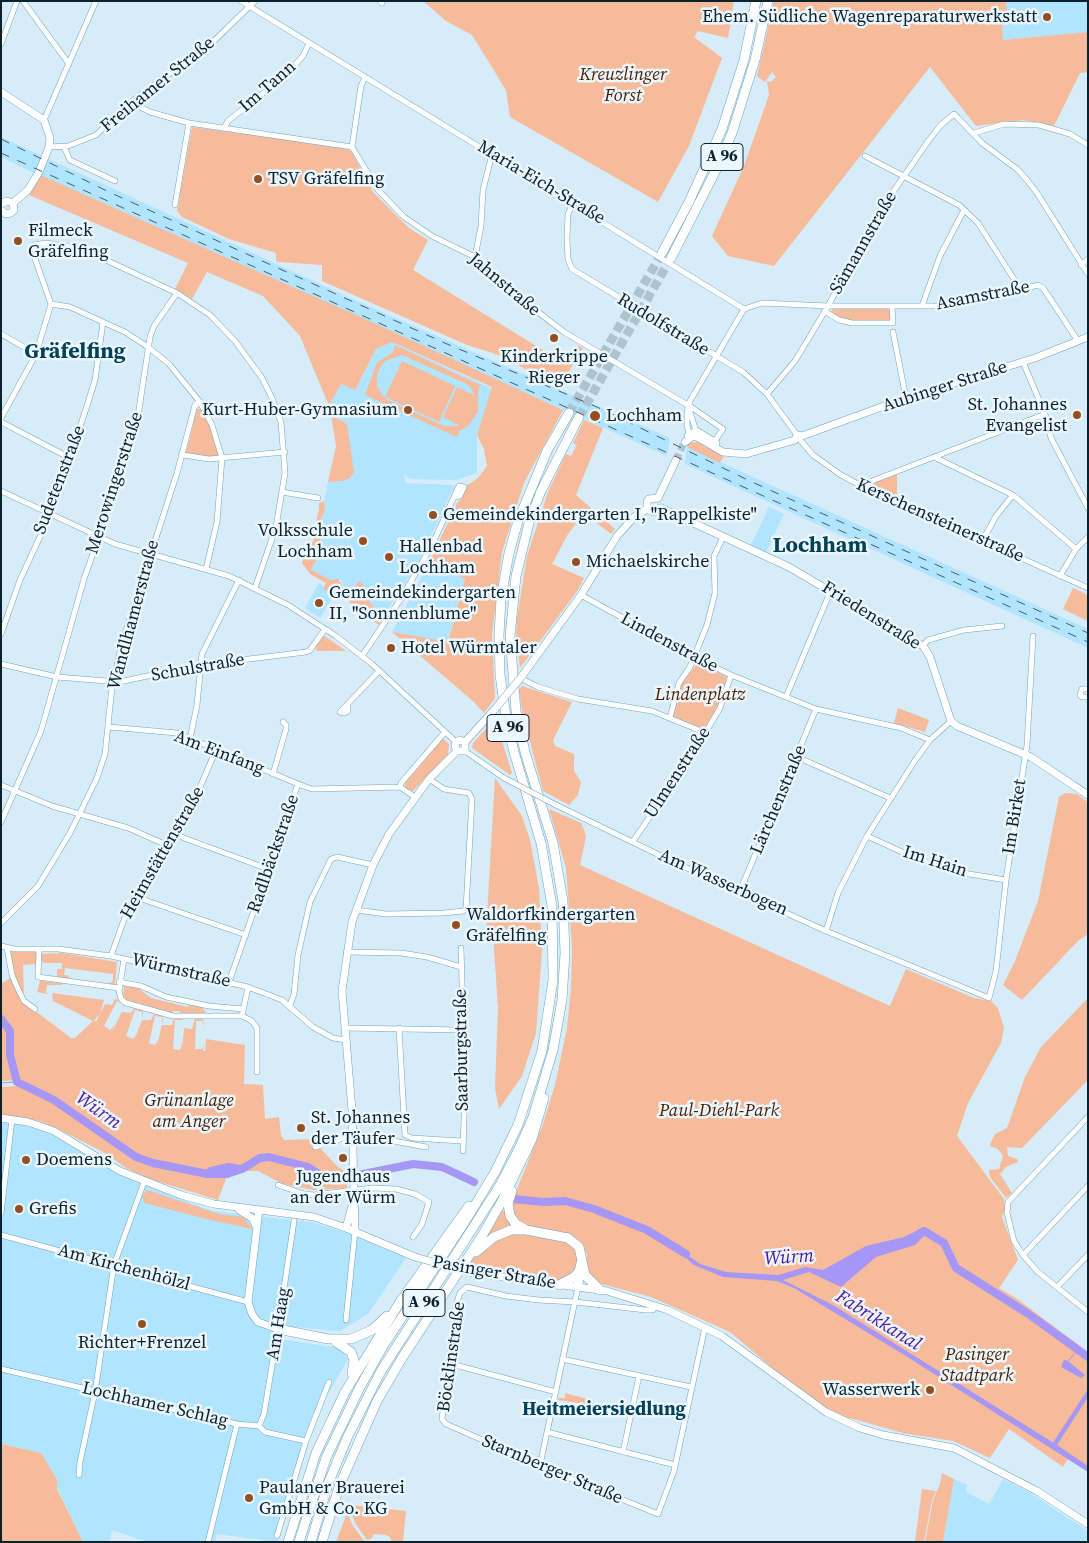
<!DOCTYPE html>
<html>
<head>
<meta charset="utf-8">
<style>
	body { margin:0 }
	#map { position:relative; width:1089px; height:1543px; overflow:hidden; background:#d6ecf8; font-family:"Source Serif 4",serif }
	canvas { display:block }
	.frame { position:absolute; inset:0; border:2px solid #0b222d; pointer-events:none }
</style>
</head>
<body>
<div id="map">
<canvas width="1089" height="1543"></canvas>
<div class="frame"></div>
</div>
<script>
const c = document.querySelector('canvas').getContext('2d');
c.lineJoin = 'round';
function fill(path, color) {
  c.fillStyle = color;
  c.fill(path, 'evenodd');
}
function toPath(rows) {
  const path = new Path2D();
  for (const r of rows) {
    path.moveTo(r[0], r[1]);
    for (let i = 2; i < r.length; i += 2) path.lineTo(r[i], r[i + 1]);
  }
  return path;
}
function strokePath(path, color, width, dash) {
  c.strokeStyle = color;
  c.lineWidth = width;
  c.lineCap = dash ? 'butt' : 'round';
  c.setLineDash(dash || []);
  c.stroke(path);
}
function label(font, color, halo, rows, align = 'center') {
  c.font = font + ' "Source Serif 4",serif';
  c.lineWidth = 5;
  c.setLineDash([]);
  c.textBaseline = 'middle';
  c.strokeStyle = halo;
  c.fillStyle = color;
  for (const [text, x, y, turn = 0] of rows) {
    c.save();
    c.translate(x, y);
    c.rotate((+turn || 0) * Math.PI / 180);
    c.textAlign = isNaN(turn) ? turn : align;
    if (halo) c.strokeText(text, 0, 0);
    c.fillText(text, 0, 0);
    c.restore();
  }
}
const built = toPath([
	[1006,1,1088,1,1088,32,1003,40,1002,28,1007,11],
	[1,137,361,303,670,438,667,456,34,173,1,157],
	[392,342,493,389,477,435,477,473,456,480,410,479,404,474,406,483,455,485,418,563,382,618,367,598,359,582,354,588,344,588,341,580,331,580,310,570,320,553,321,520,325,510,324,501,328,482,342,481,347,424,331,415,329,406,341,384,355,390,376,349],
	[687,447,1088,629,1088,648,685,464],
	[769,507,784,514,766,553,751,545],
	[430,561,465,579,447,643,392,632],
	[319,583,335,594,320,618,305,608],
	[1,1122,28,1126,52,1135,136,1182,212,1211,311,1222,350,1234,406,1258,368,1314,340,1331,282,1326,280,1339,339,1348,348,1359,327,1396,308,1443,277,1542,217,1534,215,1542,147,1542,112,1530,110,1542,83,1542,41,1453,1,1444],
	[954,1479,967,1485,966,1492,989,1504,1003,1479,1030,1493,1088,1531,1088,1542,943,1542]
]);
const green = toPath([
	[423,1,734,1,728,38,698,31,694,37,722,58,689,146,658,202,510,117,506,90,472,35,446,21],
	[774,1,785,1,784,6,785,1,1006,1,1007,11,1002,28,1003,40,1088,32,1088,72,1080,73,1054,126,1023,120,976,126,930,67,774,266,728,256,712,236,744,166,769,95,767,81,771,82,776,77,772,72,765,82,757,76],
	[192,127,337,146,351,151,373,192,409,228,428,240,413,270,567,365,578,346,583,348,559,388,502,356,467,345,322,281,322,265,279,262,276,261,276,253,229,239,182,217,177,211],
	[40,175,374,323,563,410,524,483,502,552,492,634,495,698,484,713,474,702,392,632,448,642,465,579,430,561,457,503,462,498,466,486,478,478,487,466,484,449,477,435,492,387,392,342,376,349,355,390,341,384,329,406,300,336,263,296,207,272,192,299,175,289,188,263,29,195],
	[890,308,890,320,852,321,839,318,830,312,833,309],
	[395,345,480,385,478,391,478,412,468,426,460,430,457,437,365,395,377,363,393,352],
	[402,355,467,384,472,390,474,395,457,387,443,417,460,426,444,426,387,400,381,394,377,385,377,375,380,367,385,361],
	[402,361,455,386,439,422,385,397],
	[197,409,202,409,212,429,219,456,205,457,186,453],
	[331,415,347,424,354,472,350,478,342,481,328,482,336,446],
	[584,420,603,428,576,495,615,529,611,534,584,513,568,534,552,564,584,578,578,590,520,668,516,638,517,618,527,556,548,492,566,454,571,456,577,445,573,443],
	[697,442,724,456,720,463,687,447,689,443],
	[897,474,897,497,874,488,874,483],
	[324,501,325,510,321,520,320,553,311,570,331,580,338,579,344,588,354,588,359,581,368,590,367,598,382,618,379,625,369,618,372,613,365,608,363,612,349,602,351,598,332,586,328,591,323,589,326,583,310,574,302,563,306,549,310,550,317,529,316,522,319,510,319,503],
	[1073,588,1088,595,1088,621,1063,609],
	[323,635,346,651,317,651,315,647],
	[698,663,727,677,718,706,704,729,673,717,680,685],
	[522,686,572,702,553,740,555,746,574,754,574,771,581,782,578,795,569,805,543,791,523,715,519,690],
	[898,708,929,720,925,732,894,723],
	[495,719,512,773,510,775,472,748,473,743],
	[442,738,449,744,448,754,413,791,408,790,405,786,405,781],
	[495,778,522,816,530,840,539,888,542,950,536,1033,522,1076,499,1109,495,1088,498,1008,493,934,486,933],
	[1065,793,1077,794,1088,802,1088,934,1078,941,1022,1000,1003,985,1015,961,1038,901,1059,797],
	[549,809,581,823,583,827,586,837,580,865,890,1006,906,969,974,998,991,1001,998,1008,1004,1028,1001,1043,968,1103,957,1136,1004,1199,1005,1209,1002,1217,1018,1260,999,1288,1016,1298,1088,1352,1088,1471,1068,1459,1063,1467,1009,1429,990,1458,953,1441,903,1433,850,1418,848,1420,825,1409,796,1388,730,1332,651,1297,594,1282,586,1269,587,1255,582,1244,575,1238,525,1226,517,1221,511,1210,513,1199,542,1127,555,1085,567,1028,571,989,572,948,566,868],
	[11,952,36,952,36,964,23,965,24,997,34,1010,71,1038,75,1038,93,1021,53,1001,52,993,104,1000,100,1014,94,1020,96,1022,105,1004,112,1005,115,999,124,1002,124,1006,122,1010,124,1004,117,1001,104,1026,110,1030,114,1025,111,1033,122,1012,131,1013,135,1007,142,1010,143,1013,142,1018,142,1012,135,1010,126,1036,133,1039,136,1034,134,1041,142,1020,151,1020,154,1014,162,1016,163,1019,162,1024,162,1017,155,1016,149,1043,155,1045,158,1040,156,1049,162,1025,172,1025,174,1018,182,1018,183,1021,182,1026,183,1020,175,1020,173,1049,180,1050,182,1043,182,1052,184,1028,192,1029,195,1019,202,1019,204,1021,203,1027,203,1021,196,1021,195,1049,202,1049,204,1045,203,1051,205,1051,206,1039,245,1045,244,1084,263,1085,265,1119,279,1117,281,1136,284,1140,319,1139,321,1149,338,1167,348,1174,347,1188,314,1190,283,1184,258,1171,245,1171,227,1176,218,1200,147,1178,126,1168,105,1153,66,1133,40,1121,1,1114,1,1087,20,1086,40,1097,44,1093,20,1080,1,1081,1,984,15,975,9,954],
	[62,953,117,962,115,984,108,984,113,981,113,974,65,968,64,975,69,976,68,979,57,977,57,969,62,969,62,963,44,963,41,960,41,954],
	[40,981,62,983,62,985,47,985,46,992,48,994,37,992],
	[124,986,138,988,151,998,188,1007,189,1005,203,1008,206,1013,205,1015,182,1015,179,1011,172,1011,173,1014,154,1010,153,1007,123,999],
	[1088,998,1088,1080,1022,1148,1007,1147,1008,1156,1017,1159,1018,1162,1006,1167,1000,1174,1012,1193,1006,1198,990,1177,989,1170,999,1169,1003,1156,998,1149,990,1146,991,1142,995,1134,1007,1128,1025,1077,1041,1047],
	[147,1190,219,1214,243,1217,253,1229,210,1220,145,1203,142,1197],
	[501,1210,506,1212,516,1227,484,1240],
	[516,1232,566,1241,574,1245,579,1261,572,1275,558,1281,466,1267,482,1248,498,1237],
	[565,1393,587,1399,585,1404,557,1400,558,1398,565,1398],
	[1,1444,41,1453,57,1480,57,1489,83,1542,1,1542],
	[942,1473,954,1479,943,1542,925,1542,933,1500,940,1484],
	[922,1489,936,1491,932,1500,924,1542,915,1542],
	[350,1505,406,1511,403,1542,392,1542,390,1537,386,1535,374,1534,371,1539,367,1540,355,1523,351,1511,349,1517,353,1526,365,1542,336,1542]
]);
const water = toPath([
	[924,1227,930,1230,915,1245,876,1257,841,1287,809,1272,783,1280,833,1305,1057,1445,1088,1466,1088,1472,906,1356,794,1288,777,1281,723,1277,694,1265,680,1253,678,1248,700,1264,726,1272,778,1275,805,1267,823,1270,866,1246,904,1237],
	[1064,1360,1068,1361,1085,1375,1081,1378,1061,1367]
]);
const stream = toPath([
	[1,1083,17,1082],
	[1068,1361,1077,1351]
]);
const canal = toPath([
	[1053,1447,1088,1393]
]);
const river = toPath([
	[1,1019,10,1031,10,1055,17,1082,54,1100,136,1157,153,1163,208,1174,227,1174,242,1169,260,1158,269,1157,308,1167,325,1178,348,1177,413,1164,442,1167,474,1182],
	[211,1171,229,1167,239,1169],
	[513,1199,544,1202,565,1201,594,1209,647,1230,686,1254],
	[920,1233,924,1231,944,1243,956,1268,1027,1313,1088,1357]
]);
const secondaryTunnel = toPath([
	[676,460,683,445]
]);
const highwayTunnel = toPath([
	[569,413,662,253],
	[579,417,671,258]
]);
const street = toPath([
	[23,1,69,64],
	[241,1,744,309,690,401,688,406,687,414,687,425,689,434,693,436,696,431,688,406],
	[380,1,382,3],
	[1,44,17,1],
	[131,102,150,112,189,123,352,147],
	[44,120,96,1],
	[224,128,228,121,285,76,303,56,309,43],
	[974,133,1004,124,1039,125,1070,134,1088,145],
	[49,147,68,146,96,135,131,102,216,39,255,1],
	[64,147,70,160,115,181],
	[352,147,378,190,404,217,432,236,475,257,490,269,512,292,564,332,691,407,723,429,714,442],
	[352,147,361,86,365,78],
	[865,156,959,205,978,223,1021,290],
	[573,203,568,214,567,239,568,259,572,269,743,372,767,394,797,435],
	[175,205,189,123],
	[475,257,481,226,483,190,492,154],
	[1081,265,1088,259],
	[51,304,70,307,125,332,148,347,169,364,200,402,212,425,222,458,217,522,206,569],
	[922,306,940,256,964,210],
	[744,309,762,303,828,306,877,215,929,140,941,125,954,114,982,143,1017,169,1027,180,1037,193,1088,274],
	[826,312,839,320,852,323,893,323,892,306],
	[893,332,906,398],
	[1,334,36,354],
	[1023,362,1045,414,1051,438,1088,508],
	[767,394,795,361,828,306,942,306,982,300,1038,285,1043,288,1078,341],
	[1,418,36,354,51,304,33,253,34,245,46,243,82,249,177,293,210,315,235,341,262,378,272,398,281,422,285,473,276,527,255,588],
	[1,422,70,458],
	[801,441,813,455,841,475,867,489,1088,588],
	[183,455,209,459,285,452],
	[934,457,1013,495,1076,549],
	[867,489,872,481,1045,414],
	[1,491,115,544,229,576,288,605,336,636,372,664,456,742],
	[282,492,318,498],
	[983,540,996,516,1013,495],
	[1060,576,1076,549,1088,537],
	[581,595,694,657,731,675,816,709,901,728,930,740],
	[1,634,20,580,50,515,86,409,95,380,103,322],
	[923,646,928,640,964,630,1002,626],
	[362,656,402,597,432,545,459,486,464,487,460,496,455,497],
	[1,664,57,677,119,682,200,665,306,652,310,650,325,629],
	[520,678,538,687,578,699,652,711,706,733],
	[1088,689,1082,689,1080,695,1082,697,1088,697],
	[786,697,831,590],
	[348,706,348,711,344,713,340,712,379,671],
	[670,718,679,683,690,667,707,625,715,593,714,556,723,537],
	[109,727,177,733,298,784],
	[190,739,197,705,202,654,239,580],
	[465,751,504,778],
	[797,757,890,798],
	[273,774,286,729,286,725,283,722],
	[1,785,52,806,128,828,169,846],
	[400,787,401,783,445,732],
	[556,805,678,864,826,931,989,998,996,971,1006,880,1027,745,1033,636],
	[1,822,41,731,84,579,125,463,138,416,150,337,154,326,177,293],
	[176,835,268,869],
	[867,836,924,862,957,872,1006,880],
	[633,841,689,761,720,708,731,675],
	[740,891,816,709],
	[136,897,246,935],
	[356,910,386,914,444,913,463,911,466,909,472,799,469,793,444,789,429,779],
	[1,923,38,886,70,833,97,778,105,754,112,687,122,643,177,473,195,405,200,402],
	[826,931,838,893,867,836,914,762,930,740,951,721],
	[1,946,14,949,58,949,111,956,248,987,282,1000,313,1027,333,1038,346,1040],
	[7,948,12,975,18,989,24,1001,35,1009],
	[461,948,465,1086,463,1151],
	[39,950,38,977,119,988],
	[346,952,401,953,427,957,461,967],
	[111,956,126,914,191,808,216,750],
	[124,959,119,991,121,999,126,1003,173,1016,242,1016],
	[119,982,141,986,166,997,209,1006,243,1009],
	[229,982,298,784,312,789,400,787,415,797],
	[248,987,242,1016,252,1021,257,1028,257,1072],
	[290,1005,294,994,298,955,310,902,331,859,337,857,373,865],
	[345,1028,463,1030],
	[399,1028,405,1135,412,1138,462,1141],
	[1088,1117,1008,1202,1007,1213,1014,1241,1023,1255,1038,1272,1088,1312],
	[315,1147,356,1134,426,1147],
	[278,1185,304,1194,314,1195,373,1188,396,1189,415,1194,429,1202,422,1224,413,1237],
	[1,1213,12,1119],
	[1,1235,248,1302],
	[1023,1255,1088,1186],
	[1057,1287,1088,1255],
	[655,1306,653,1310,646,1310,575,1302,538,1300,506,1296,467,1287,460,1293,456,1305,442,1419,446,1424,569,1478,658,1514,674,1471,705,1327],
	[346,1320,355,1231],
	[562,1359,691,1387],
	[448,1363,556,1392],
	[1,1369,237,1424,259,1426],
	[259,1426,264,1414,278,1329,294,1221],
	[259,1426,265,1432,306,1441],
	[547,1432,675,1465],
	[623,1452,639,1376],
	[540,1465,578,1287],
	[79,1475,80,1462,95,1392,114,1265,144,1182],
	[277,1536,306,1441,329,1382],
	[208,1542,237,1424]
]);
const secondary = toPath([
	[1,92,44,120,50,138,49,147,39,172,28,190,13,203],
	[1,204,7,201,13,203],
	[1,210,6,214,11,213,14,210,13,203],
	[688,436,696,431,716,443],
	[795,440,797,435,802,436,906,398,1035,358,1088,337],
	[685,442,693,436,697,437,723,452,746,454,795,440],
	[658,498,676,460],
	[661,508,789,567,923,646,930,657,951,721,957,726,1031,757,1088,795],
	[647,509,647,502,649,499,658,498],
	[647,509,653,512,661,508],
	[522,676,581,595,617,536,634,517,647,509],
	[465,742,495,709],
	[457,751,455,746,456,742,460,740,465,742],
	[457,751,465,751,465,742],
	[1,1118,28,1122,54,1131,120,1171,181,1195,214,1204,314,1217,346,1228,415,1257],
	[239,1210,252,1218,256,1226],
	[259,1210,248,1302,252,1314,258,1322,278,1329],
	[346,1228,352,1206],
	[355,1231,352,1110,342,991,352,922,373,865,389,834,429,779,457,751],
	[473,1273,607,1291,668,1310,722,1336,826,1412,860,1428,883,1435,954,1448,1037,1491,1088,1524]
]);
const highway = toPath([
	[662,253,689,202,722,129,744,60,756,1],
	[671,258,716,170,732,133,755,60,768,1],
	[512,1191,508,1204,510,1216,516,1224,525,1229],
	[476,1252,494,1237,511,1230,526,1230,568,1238,579,1247,585,1275,600,1290],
	[559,1285,574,1277,579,1272,581,1263],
	[578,1287,579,1272],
	[278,1329,328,1339,351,1339,372,1330,387,1316],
	[336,1342,351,1352,354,1360,352,1374],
	[288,1542,316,1453,345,1392,400,1302,469,1206],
	[299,1542,326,1458,360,1387,383,1346,466,1220,495,1172,518,1125,542,1051,553,980,552,906,541,843,514,752,506,717,500,675,499,635,501,598,509,553,518,521,547,451,569,413],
	[311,1542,328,1484,347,1438,381,1371,499,1187,519,1149,533,1117,553,1050,562,1000,565,953,563,901,553,843,525,752,516,711,510,636,516,576,529,523,541,491,579,417],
	[322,1542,339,1487,377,1401,402,1358,482,1236,502,1201,532,1139,544,1098]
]);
const rail = toPath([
	[1,139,111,193,447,344,597,407,752,482,1088,633],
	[1,153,1088,642]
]);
const streetBridge = toPath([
	[504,778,556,805]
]);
const secondaryBridge = toPath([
	[495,709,522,676],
	[415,1257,473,1273]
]);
const markers = [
	[1047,17,5,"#934e22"],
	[258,179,5,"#934e22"],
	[18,241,5,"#934e22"],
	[554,338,5,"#934e22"],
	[408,410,5,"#934e22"],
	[1077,415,5,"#934e22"],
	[595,416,6,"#934e22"],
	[433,515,5,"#934e22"],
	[363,541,5,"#934e22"],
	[389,557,5,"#934e22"],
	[576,562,5,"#934e22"],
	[319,603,5,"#934e22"],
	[391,648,5,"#934e22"],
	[456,925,5,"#934e22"],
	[301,1128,5,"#934e22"],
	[343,1158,5,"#934e22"],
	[26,1160,5,"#934e22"],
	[19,1209,5,"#934e22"],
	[142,1324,5,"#934e22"],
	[930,1390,5,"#934e22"],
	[249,1498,5,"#934e22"]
];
const shields = [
	[722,157,42],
	[508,728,42],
	[424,1303,42]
];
const shieldNames = [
	["A 96",722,157],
	["A 96",508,728],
	["A 96",424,1303]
];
const poiNames = [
	["Ehem. Südliche Wagenreparaturwerkstatt",1037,17,"right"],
	["TSV Gräfelfing",268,179],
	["Filmeck",28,231],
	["Gräfelfing",28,252],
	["Kinderkrippe",554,357,"center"],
	["Rieger",554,378,"center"],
	["St. Johannes",1067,405,"right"],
	["Evangelist",1067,426,"right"],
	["Kurt-Huber-Gymnasium",398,410,"right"],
	["Lochham",606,416],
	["Gemeindekindergarten I, \"Rappelkiste\"",443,515],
	["Volksschule",353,531,"right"],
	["Lochham",353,552,"right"],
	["Hallenbad",399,547],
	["Lochham",399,568],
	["Michaelskirche",586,562],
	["Gemeindekindergarten",329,593],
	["II, \"Sonnenblume\"",329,614],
	["Hotel Würmtaler",401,648],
	["Waldorfkindergarten",466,915],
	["Gräfelfing",466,936],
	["St. Johannes",311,1118],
	["der Täufer",311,1139],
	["Doemens",36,1160],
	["Jugendhaus",343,1177,"center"],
	["an der Würm",343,1198,"center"],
	["Grefis",29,1209],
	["Richter+Frenzel",142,1343,"center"],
	["Wasserwerk",920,1390,"right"],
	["Paulaner Brauerei",259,1488],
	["GmbH & Co. KG",259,1509]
];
const parkNames = [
	["Kreuzlinger",623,75],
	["Forst",623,96],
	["Lindenplatz",700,695],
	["Grünanlage",189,1101],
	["am Anger",189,1122],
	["Paul-Diehl-Park",719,1111],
	["Pasinger",977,1355],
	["Stadtpark",977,1376]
];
const streetNames = [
	["Freihamer Straße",158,85,-39],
	["Im Tann",268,87,-41],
	["Maria-Eich-Straße",541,183,31],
	["Sämannstraße",864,243,-60],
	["Jahnstraße",504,285,40],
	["Asamstraße",983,296,-11],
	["Rudolfstraße",663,325,31],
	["Aubinger Straße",945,387,-18],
	["Sudetenstraße",60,480,-69],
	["Merowingerstraße",115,483,-72],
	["Kerschensteinerstraße",940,521,24],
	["Wandlhamerstraße",134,615,-75],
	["Friedenstraße",871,616,32],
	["Lindenstraße",669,643,28],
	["Schulstraße",198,668,-10],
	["Am Einfang",219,753,21],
	["Ulmenstraße",678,773,-57],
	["Lärchenstraße",779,800,-67],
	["Im Birket",1015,817,-81],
	["Heimstättenstraße",163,853,-60],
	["Radlbäckstraße",274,854,-71],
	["Im Hain",935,862,18],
	["Am Wasserbogen",723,883,24],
	["Würmstraße",181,971,13],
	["Saarburgstraße",462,1050,-91],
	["Am Kirchenhölzl",124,1268,15],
	["Pasinger Straße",494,1273,10],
	["Am Haag",279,1324,-81],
	["Böcklinstraße",452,1357,-82],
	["Lochhamer Schlag",155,1405,13],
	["Starnberger Straße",552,1470,23]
];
const waterNames = [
	["Würm",98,1111,35],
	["Würm",789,1258,-4],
	["Fabrikkanal",878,1321,32]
];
const neighbourhoodNames = [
	["Heitmeiersiedlung",604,1410]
];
const districtNames = [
	["Gräfelfing",75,352],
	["Lochham",820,546]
];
fill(built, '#b1e4fe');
fill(green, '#f6bb9a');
fill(water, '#a696f5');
strokePath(stream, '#a696f5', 1);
strokePath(canal, '#a696f5', 4.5);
strokePath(river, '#a696f5', 8);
strokePath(secondaryTunnel, '#adc4cf', 7, [7, 3.5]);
strokePath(highwayTunnel, '#adc4cf', 9, [9, 4.5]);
strokePath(street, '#6fa5c0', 6);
strokePath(secondary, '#6fa5c0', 8);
strokePath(highway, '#6fa5c0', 10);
strokePath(street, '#fff', 5);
strokePath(secondary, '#fff', 7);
strokePath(highway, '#fff', 9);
strokePath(rail, '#475d69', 1, [9, 9]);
strokePath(streetBridge, '#6fa5c0', 6, []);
strokePath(secondaryBridge, '#6fa5c0', 8, []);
strokePath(streetBridge, '#fff', 5);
strokePath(secondaryBridge, '#fff', 7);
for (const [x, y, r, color] of markers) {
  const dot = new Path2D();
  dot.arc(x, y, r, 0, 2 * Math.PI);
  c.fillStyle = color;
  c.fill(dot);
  strokePath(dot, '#ecf7fd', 2);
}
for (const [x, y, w] of shields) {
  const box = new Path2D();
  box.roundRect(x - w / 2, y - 13.5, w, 27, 4);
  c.fillStyle = '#ecf7fd';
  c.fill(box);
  strokePath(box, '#0b222d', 1);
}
label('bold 16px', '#0b222d', null, shieldNames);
label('18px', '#0b222d', '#ecf7fd', poiNames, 'left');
label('italic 18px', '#4a1d00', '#ecf7fd', parkNames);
label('18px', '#0b222d', '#ecf7fd', streetNames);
label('italic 19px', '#4b15a4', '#ecf7fd', waterNames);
label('bold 19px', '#014158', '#ecf7fd', neighbourhoodNames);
label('bold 22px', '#014158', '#ecf7fd', districtNames);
</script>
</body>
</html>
